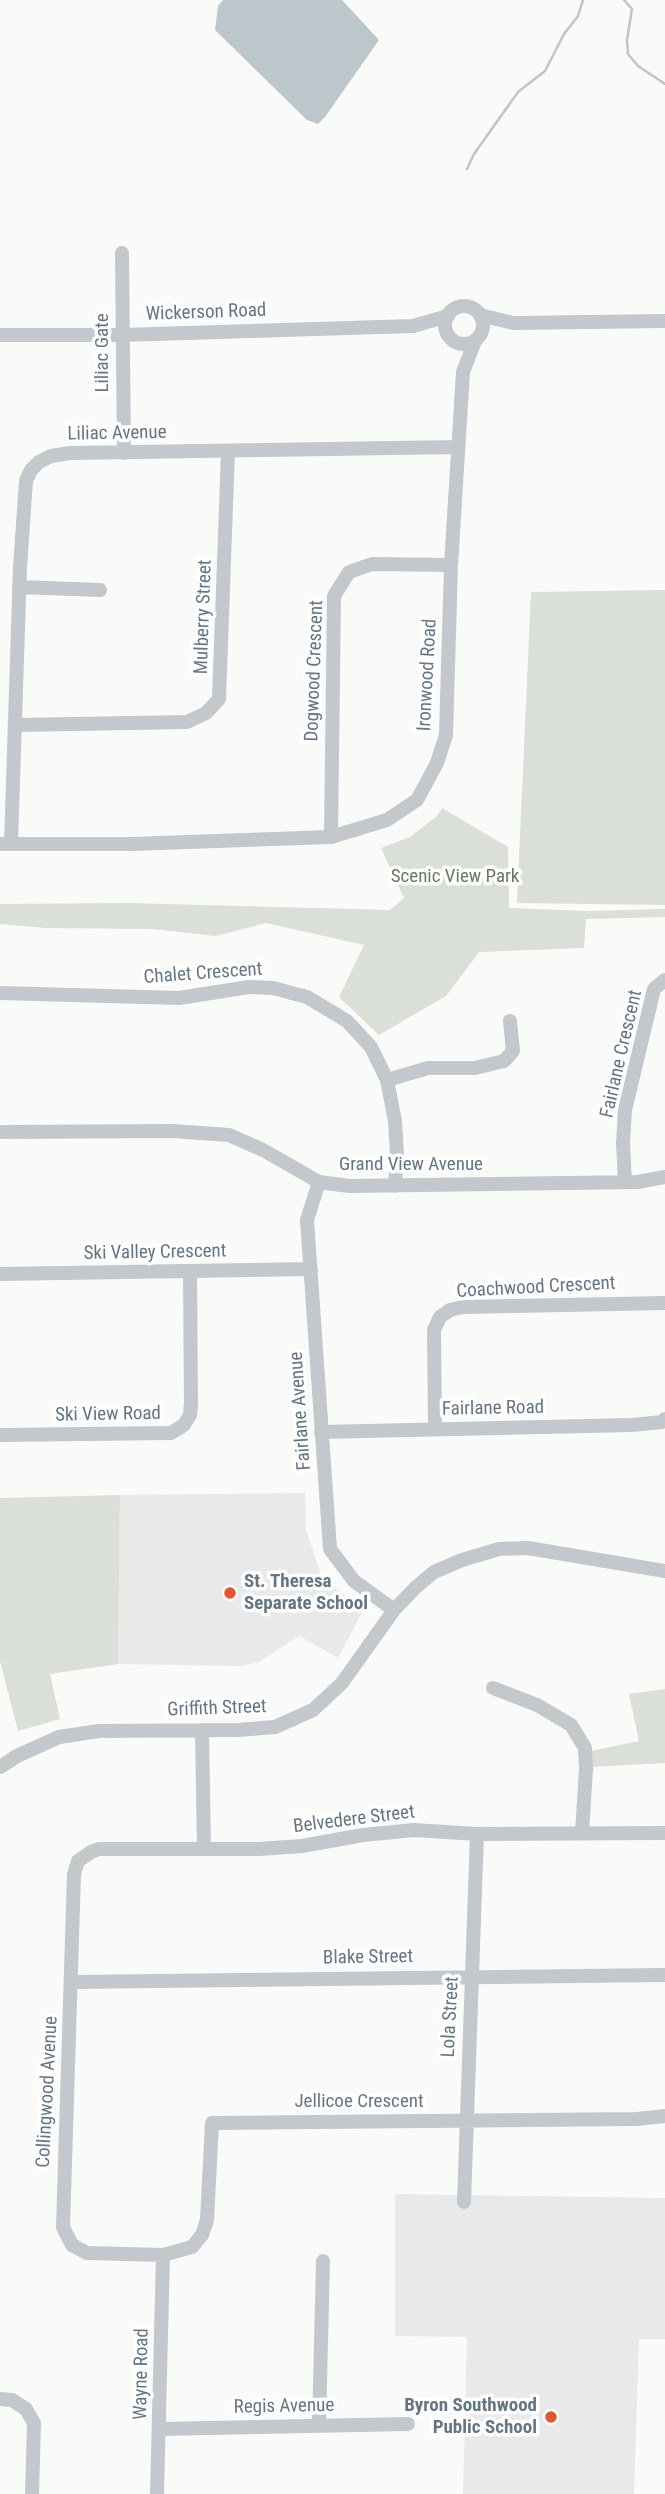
<!DOCTYPE html>
<html>
<head>
<meta charset="utf-8">
<style>
	body { margin:0 }
	canvas { display:block; background:#fafaf8 }
</style>
</head>
<body>
<canvas width="665" height="2494"></canvas>
<script>
const c = document.querySelector('canvas').getContext('2d');
c.lineJoin = 'round';
function fill(path, color) {
  c.fillStyle = color;
  c.fill(path, 'evenodd');
}
function toPath(rows) {
  const path = new Path2D();
  for (const r of rows) {
    if (r.length === 3) {
      path.moveTo(r[0] + r[2], r[1]);
      path.arc(r[0], r[1], r[2], 0, 2 * Math.PI);
      continue;
    }
    path.moveTo(r[0], r[1]);
    for (let i = 2; i < r.length; i += 2) path.lineTo(r[i], r[i + 1]);
  }
  return path;
}
function strokePath(path, color, width, dash) {
  c.strokeStyle = color;
  c.lineWidth = width;
  c.lineCap = dash ? 'butt' : 'round';
  c.setLineDash(dash || []);
  c.stroke(path);
}
function label(font, color, halo, rows, align = 'center') {
  c.font = font + ' "Roboto Condensed",sans-serif';
  c.lineWidth = 7;
  c.setLineDash([]);
  c.textBaseline = 'middle';
  c.strokeStyle = halo;
  c.fillStyle = color;
  for (const [text, x, y, turn = 0] of rows) {
    c.save();
    c.translate(x, y);
    c.rotate((+turn || 0) * Math.PI / 180);
    c.textAlign = isNaN(turn) ? turn : align;
    if (halo) c.strokeText(text, 0, 0);
    c.fillText(text, 0, 0);
    c.restore();
  }
}
const built = toPath([
	[305,1493,306,1529,321,1576,363,1610,338,1658,299,1636,259,1662,240,1666,118,1664,120,1495],
	[395,2194,665,2198,665,2339,639,2339,634,2494,463,2494,467,2337,395,2336]
]);
const green = toPath([
	[665,590,665,905,517,903,531,592],
	[442,808,508,847,509,908,587,911,665,909,665,917,586,919,584,948,479,952,446,996,379,1035,339,997,364,945,266,923,216,936,152,929,45,928,0,924,0,904,129,903,390,910,404,898,381,848,410,837,437,816],
	[120,1495,118,1664,50,1674,60,1719,18,1731,0,1661,0,1498],
	[665,1689,665,1763,592,1767,591,1751,639,1741,629,1694]
]);
const water = toPath([
	[223,0,342,0,379,40,325,117,318,124,307,120,215,30,218,6]
]);
const stream = toPath([
	[624,0,632,9,627,40,628,54,638,66,665,84],
	[467,169,474,154,518,92,545,71,564,34,578,16,583,0]
]);
const minor = toPath([
	[122,253,124,453],
	[464,325,19],
	[480,315,513,323,665,321],
	[0,335,122,335,413,326,448,316],
	[19,587,100,590],
	[17,725,187,722,206,713,219,699,228,451],
	[331,837,334,596,349,572,372,564,451,565],
	[11,843,20,567,26,481,31,470,39,462,51,456,70,453,458,447],
	[0,844,131,844,331,837,387,820,417,800,437,763,446,735,451,565,463,372,475,341],
	[0,993,179,998,249,987,273,988,307,997,347,1021,371,1047,387,1080,395,1121,397,1155,395,1186],
	[387,1080,428,1068,475,1068,504,1061,513,1051,510,1021],
	[0,1132,172,1131,229,1135,263,1150,319,1182,349,1186,638,1182,665,1177],
	[319,1182,307,1220,330,1549,354,1581,394,1610],
	[625,1182,623,1143,625,1110,654,989,665,980],
	[0,1274,311,1269],
	[435,1429,434,1330,440,1317,450,1310,463,1307,665,1303],
	[321,1432,632,1425,662,1422,665,1419],
	[0,1435,171,1433,184,1425,190,1415,191,1404,190,1271],
	[493,1688,537,1705,571,1725,585,1748,586,1769,582,1833],
	[202,1730,204,1848],
	[0,1767,17,1756,59,1737,99,1731,238,1730,275,1727,313,1710,342,1683,394,1610,415,1588,434,1572,462,1560,499,1549,528,1548,665,1571],
	[665,1833,477,1834,414,1830,363,1835,302,1846,259,1849,99,1849,91,1852,78,1861,74,1874,63,2227,72,2245,87,2253,163,2255,192,2247,202,2235,207,2220,212,2123,637,2119,665,2116],
	[72,1982,665,1975],
	[464,2202,477,1834],
	[0,2399,12,2400,26,2409,34,2423,32,2494],
	[319,2425,323,2261],
	[160,2429,408,2424],
	[157,2494,163,2255]
]);
const markers = [
	[230,1593,7,"#e4572e"],
	[551,2417,7,"#e4572e"]
];
const streetNames = [
	["Wickerson Road",206,313,-2],
	["Liliac Gate",103,353,-90],
	["Liliac Avenue",117,434,-1],
	["Mulberry Street",204,617,-88],
	["Dogwood Crescent",315,671,-88],
	["Ironwood Road",428,675,-87],
	["Chalet Crescent",203,974,-4],
	["Fairlane Crescent",622,1054,-77],
	["Grand View Avenue",411,1165],
	["Ski Valley Crescent",155,1253,-1],
	["Coachwood Crescent",536,1288,-3],
	["Fairlane Road",493,1409,-1],
	["Fairlane Avenue",301,1411,-94],
	["Ski View Road",108,1415,-1],
	["Griffith Street",217,1709,-2],
	["Belvedere Street",354,1820,-7],
	["Blake Street",368,1958,-1],
	["Lola Street",451,2017,-87],
	["Collingwood Avenue",48,2092,-87],
	["Jellicoe Crescent",359,2102],
	["Wayne Road",142,2374,-89],
	["Regis Avenue",284,2407,-1]
];
const parkNames = [
	["Scenic View Park",455,877]
];
const poiNames = [
	["St. Theresa",244,1582],
	["Separate School",244,1604],
	["Byron Southwood",537,2406,"right"],
	["Public School",537,2428,"right"]
];
fill(built, '#e8e9e9');
fill(green, '#dadfd7');
fill(water, '#bbc7cb');
strokePath(stream, '#bbc7cb', 2.5);
strokePath(minor, '#c3c8cc', 14);
for (const [x, y, r, color] of markers) {
  const dot = new Path2D();
  dot.arc(x, y, r, 0, 2 * Math.PI);
  c.fillStyle = color;
  c.fill(dot);
  strokePath(dot, '#fff', 2.5);
}
label('19px', '#657683', '#fff', streetNames);
label('19px', '#687a64', '#fff', parkNames);
label('bold 19px', '#657683', '#fff', poiNames, 'left');
</script>
</body>
</html>
